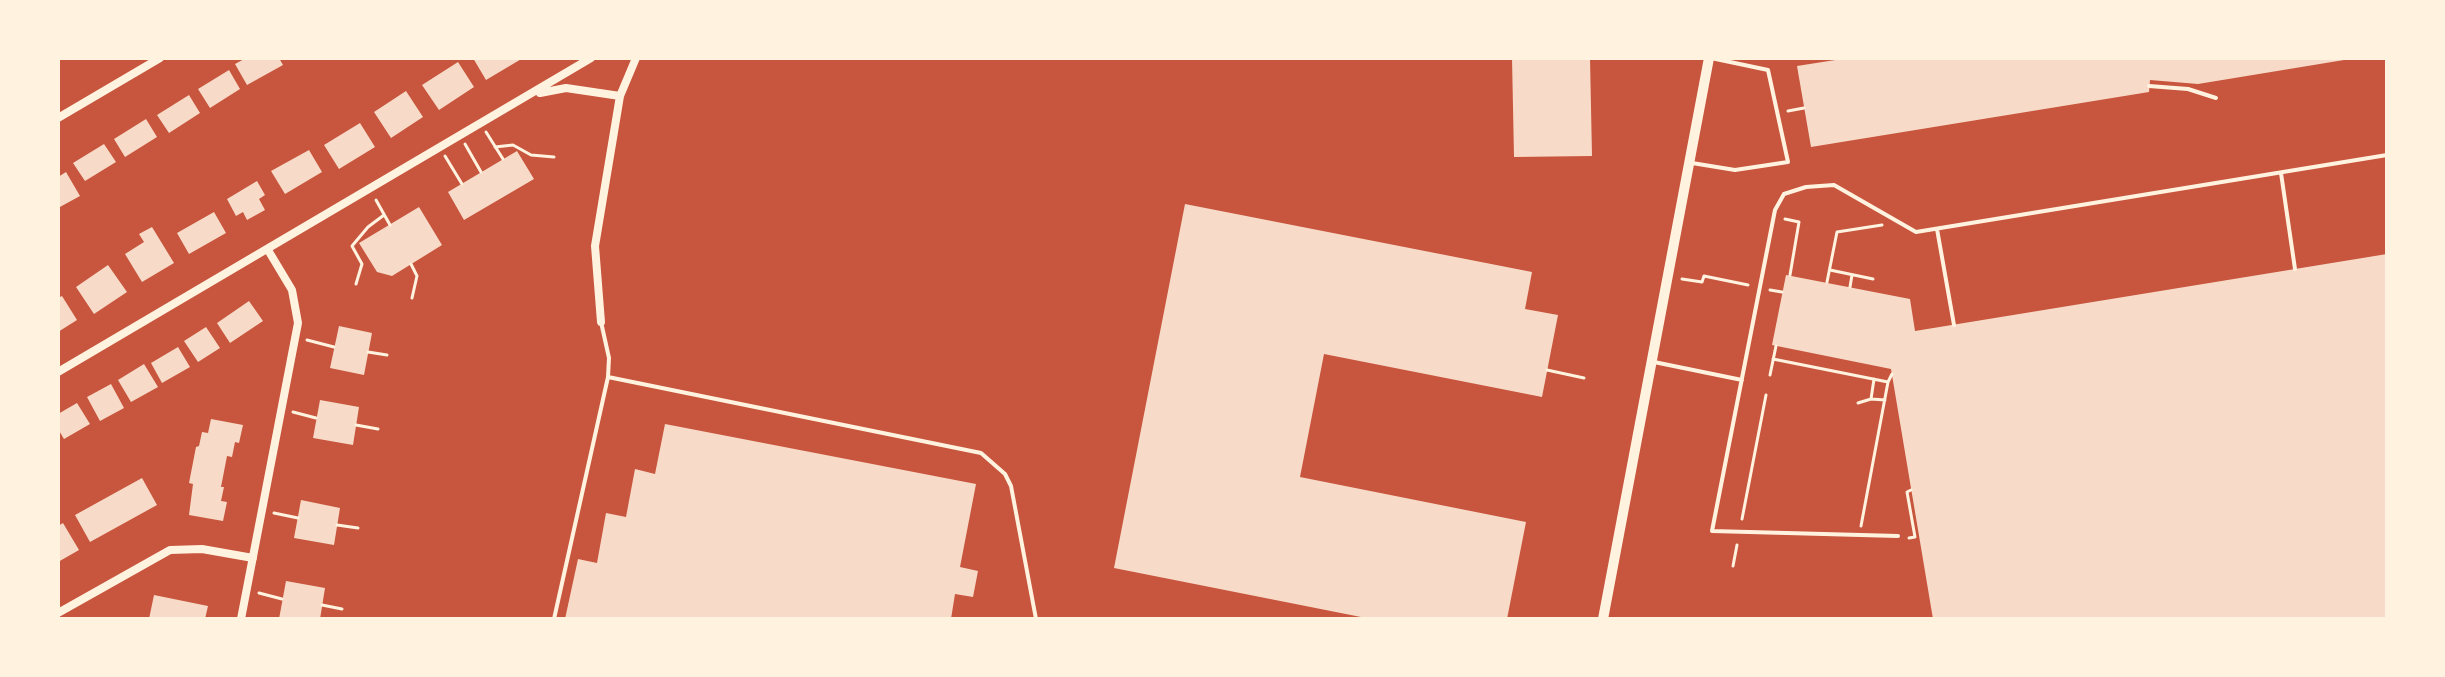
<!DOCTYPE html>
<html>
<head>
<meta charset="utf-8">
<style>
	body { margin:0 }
	#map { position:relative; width:2445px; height:677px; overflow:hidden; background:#c8553d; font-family:"Fira Sans Condensed",sans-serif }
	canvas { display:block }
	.frame { position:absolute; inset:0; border:60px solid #fff3e0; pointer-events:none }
</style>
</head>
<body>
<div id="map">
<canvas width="2445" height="677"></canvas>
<div class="frame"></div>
</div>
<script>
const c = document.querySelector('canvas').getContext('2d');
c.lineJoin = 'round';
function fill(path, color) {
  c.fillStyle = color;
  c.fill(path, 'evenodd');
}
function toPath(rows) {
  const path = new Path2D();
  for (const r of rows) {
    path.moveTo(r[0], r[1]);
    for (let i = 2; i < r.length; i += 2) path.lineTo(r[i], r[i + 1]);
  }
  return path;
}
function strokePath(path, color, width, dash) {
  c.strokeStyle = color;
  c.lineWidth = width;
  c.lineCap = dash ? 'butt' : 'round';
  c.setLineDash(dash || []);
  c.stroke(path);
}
const building = toPath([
	[246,58,279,58,283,65,247,85,235,64],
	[473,58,523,58,486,80],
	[1512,58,1590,58,1592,156,1514,157],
	[1848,58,2344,58,2344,60,2198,84,2150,80,2149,92,1811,147,1797,66],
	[458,62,474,87,439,110,422,85],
	[229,70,240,89,210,108,198,89],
	[406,91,423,117,391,138,374,112],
	[189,95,200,113,169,133,157,115],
	[146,119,157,137,125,157,114,139],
	[360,123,375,147,339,169,324,145],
	[104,144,116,162,85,181,73,163],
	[309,150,322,172,285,194,271,171],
	[517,151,534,179,464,220,448,192],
	[66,172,80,196,58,208,58,177],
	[257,181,265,195,259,199,265,210,247,220,243,212,236,216,227,199],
	[1185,204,1532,272,1525,309,1558,315,1542,397,1324,354,1300,477,1526,522,1507,619,1371,619,1114,568],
	[419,207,442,245,392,276,377,272,359,243],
	[214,212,226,233,189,254,177,233],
	[152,227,174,263,142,282,125,254,144,242,139,234],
	[2387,254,2387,619,1933,619,1891,369,1772,345,1786,275,1910,299,1915,331],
	[108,265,127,292,94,314,76,287],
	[62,296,77,320,58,332,58,298],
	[249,301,263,321,230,343,217,323],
	[339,326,372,333,364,375,330,368],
	[206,327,220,348,198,362,184,341],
	[178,347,190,367,162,383,151,363],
	[144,364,158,387,131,402,118,380],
	[111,384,124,408,100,421,87,397],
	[320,400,359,407,353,445,313,438],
	[77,403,90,424,64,439,58,429,58,414],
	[211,419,243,425,239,443,235,442,232,457,227,456,221,487,224,487,221,501,227,502,223,521,189,515,193,484,189,483,196,447,199,446,202,432,208,433],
	[665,424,976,484,960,567,978,571,973,597,955,594,951,619,565,619,578,559,597,563,606,513,626,517,635,469,655,474],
	[142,478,157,505,90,542,75,515],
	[301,500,340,508,334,545,294,538],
	[63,523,79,550,58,562,58,526],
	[286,581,325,588,320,619,279,619],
	[154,595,208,606,205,619,149,619]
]);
const path = toPath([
	[1788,111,1804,108],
	[486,132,503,159],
	[465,144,481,172],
	[495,147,513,145,531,155,554,157],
	[445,156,462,184],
	[376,200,390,225],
	[1785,219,1799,222,1790,275],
	[411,264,417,276,412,298],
	[1830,270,1873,279],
	[1682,279,1702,282,1704,276,1748,285],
	[1827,282,1837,232,1882,225],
	[356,284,362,264,352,246,368,227,384,215],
	[1850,287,1852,275],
	[1770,290,1782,292],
	[307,340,334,347],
	[368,352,387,355],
	[1773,359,1888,382,1861,526],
	[1547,370,1584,378],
	[1770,375,1776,346],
	[1888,382,1892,374],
	[1871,399,1885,400],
	[1858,403,1871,399,1874,379],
	[293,412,316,418],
	[356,425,378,429],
	[274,513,298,518],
	[1742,519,1766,395],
	[337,525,358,528],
	[1909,538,1915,537,1907,492,1911,490],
	[1733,566,1737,545],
	[259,593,282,599],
	[322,605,342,609]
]);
const service = toPath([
	[2149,86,2188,89,2216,98],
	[1692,163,1735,170,1788,162,1768,70,1711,58],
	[2281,173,2295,269],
	[1937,229,1954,325],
	[1654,362,1742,380],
	[608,377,981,453,1005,474,1011,486,1036,619],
	[1898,536,1712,531,1775,210,1784,194,1806,187,1834,185,1916,232,2387,155],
	[554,619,608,377,609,358,601,322]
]);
const minor = toPath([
	[540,93,566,88,620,96],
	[58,118,160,58],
	[601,322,595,246,620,96,636,58],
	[58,372,591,58],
	[58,613,170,550,202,549,253,558],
	[241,619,298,323,292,290,268,250]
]);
const tertiary = toPath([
	[1603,619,1709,58]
]);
fill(building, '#f7dbc8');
strokePath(path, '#fff3e0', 3);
strokePath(service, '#fff3e0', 4);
strokePath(minor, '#fff3e0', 8);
strokePath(tertiary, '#fff3e0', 10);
</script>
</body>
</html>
